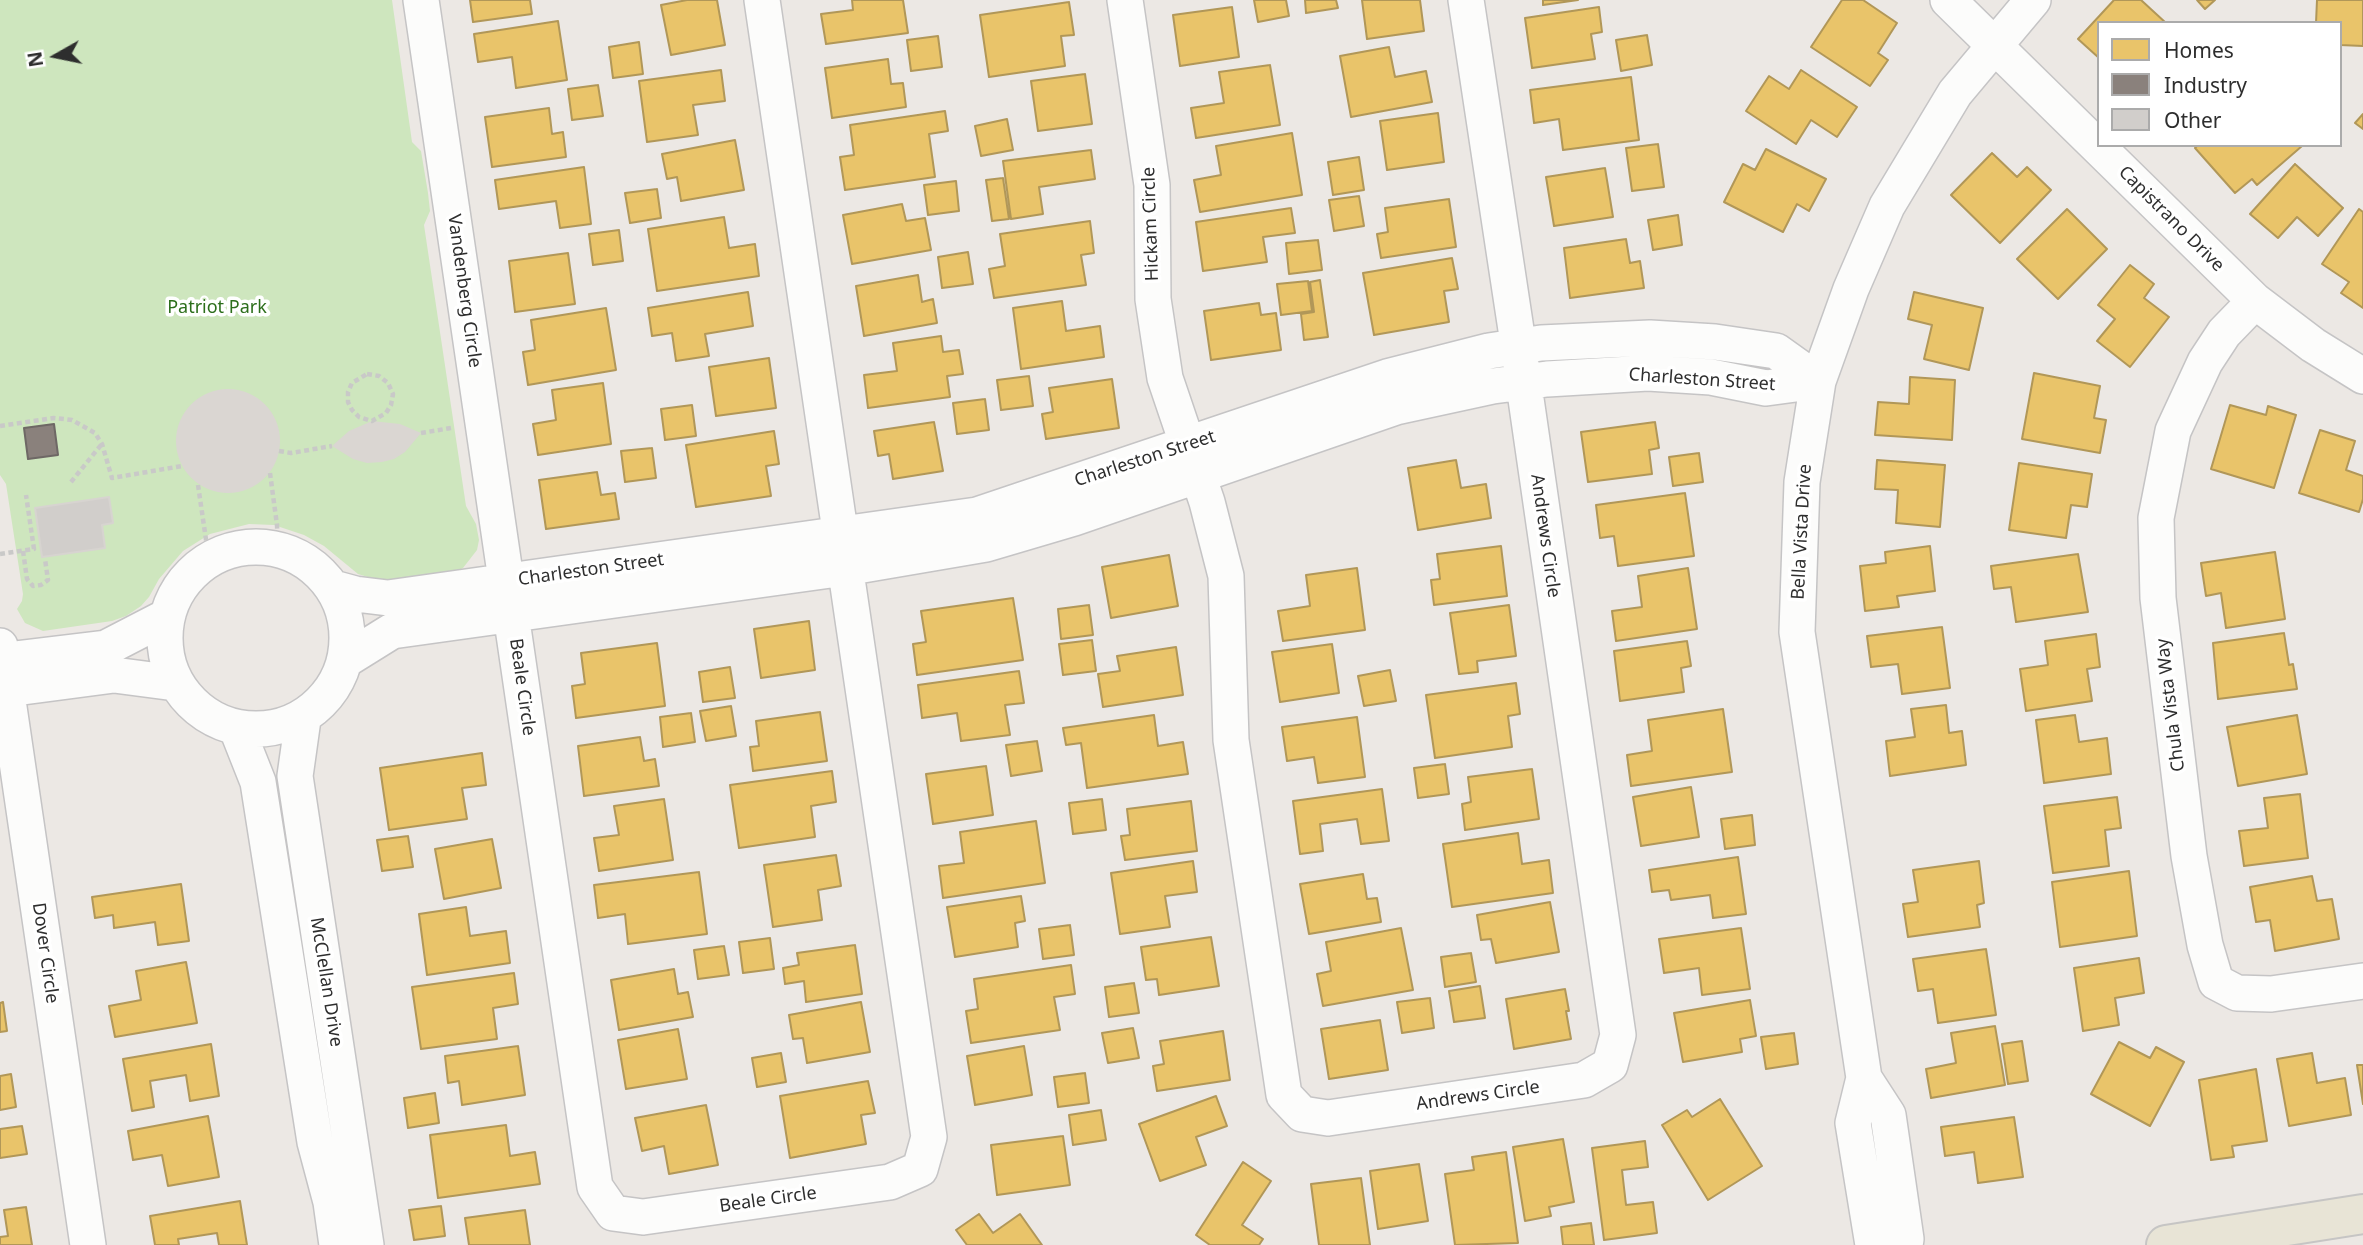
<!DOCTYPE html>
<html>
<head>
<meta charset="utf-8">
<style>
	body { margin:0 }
	#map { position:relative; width:2363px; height:1245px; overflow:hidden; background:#ece8e4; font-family:"Noto Sans",sans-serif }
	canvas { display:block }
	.legend { position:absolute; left:2097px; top:21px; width:245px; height:126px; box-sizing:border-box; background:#fff; border:2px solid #ababab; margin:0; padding:9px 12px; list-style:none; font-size:21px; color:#2e2e2e }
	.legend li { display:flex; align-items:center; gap:14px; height:35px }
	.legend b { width:35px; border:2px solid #ababab }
	.north { position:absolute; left:21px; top:21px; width:70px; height:70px; -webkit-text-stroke:5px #fff; paint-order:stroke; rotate:261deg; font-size:19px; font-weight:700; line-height:28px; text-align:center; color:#2e2e2e }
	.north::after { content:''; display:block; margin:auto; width:24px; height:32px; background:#2e2e2e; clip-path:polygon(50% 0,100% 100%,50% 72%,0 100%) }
</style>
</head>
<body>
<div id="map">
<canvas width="2363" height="1245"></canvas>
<ul class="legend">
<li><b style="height:19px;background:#e9c46a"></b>Homes</li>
<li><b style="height:19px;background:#8a817c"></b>Industry</li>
<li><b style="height:19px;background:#d1cecb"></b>Other</li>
</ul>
<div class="north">N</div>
</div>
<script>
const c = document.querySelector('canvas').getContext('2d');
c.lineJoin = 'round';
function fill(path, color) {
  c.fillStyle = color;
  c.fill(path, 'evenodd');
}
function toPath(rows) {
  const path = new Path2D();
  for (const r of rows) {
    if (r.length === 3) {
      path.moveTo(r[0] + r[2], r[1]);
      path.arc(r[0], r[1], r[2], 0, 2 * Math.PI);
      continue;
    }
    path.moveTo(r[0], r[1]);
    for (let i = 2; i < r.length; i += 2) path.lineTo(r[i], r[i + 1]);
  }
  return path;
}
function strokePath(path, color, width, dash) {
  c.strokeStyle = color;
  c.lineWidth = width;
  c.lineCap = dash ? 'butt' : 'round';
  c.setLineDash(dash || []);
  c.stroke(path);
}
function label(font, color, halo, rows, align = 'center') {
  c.font = font + ' "Noto Sans",sans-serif';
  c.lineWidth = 7;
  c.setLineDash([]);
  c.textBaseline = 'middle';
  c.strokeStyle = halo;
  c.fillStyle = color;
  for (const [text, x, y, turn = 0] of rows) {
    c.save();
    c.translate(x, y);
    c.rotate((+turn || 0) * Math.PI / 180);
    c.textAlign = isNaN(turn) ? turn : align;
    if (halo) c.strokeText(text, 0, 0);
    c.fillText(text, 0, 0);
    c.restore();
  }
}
const green = toPath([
	[0,0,392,0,412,142,421,151,428,193,430,211,424,225,466,506,476,524,479,540,477,550,463,568,455,572,385,581,371,578,358,574,324,546,304,535,274,525,249,524,210,534,183,551,159,579,149,597,141,606,126,616,112,621,43,631,25,623,17,609,22,601,23,594,6,484,0,475]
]);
const plaza = toPath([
	[228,441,52],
	[372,421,400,424,421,433,405,452,394,459,382,462,367,463,353,459,332,446,349,431]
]);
const homes = toPath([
	[470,0,530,0,532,14,473,22,470,0],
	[687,0,717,0,725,45,671,55,661,5,687,0],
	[852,0,903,0,908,33,826,44,821,14,853,10,852,0],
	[1254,0,1286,0,1289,16,1258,22,1254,0],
	[1305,0,1336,0,1338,8,1306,13,1305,0],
	[1362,0,1420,0,1424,31,1367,39,1362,0],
	[1543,0,1578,0,1543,5,1543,0],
	[1842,0,1863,0,1897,23,1878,53,1888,60,1870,86,1811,47,1842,0],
	[2114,0,2141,0,2166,23,2099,23,2099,58,2078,39,2114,0],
	[2197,0,2215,0,2205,9,2197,0],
	[2317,0,2363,0,2363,46,2340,45,2340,23,2316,23,2317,0],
	[1069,2,1074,35,1061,36,1065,66,989,77,980,15,1069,2],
	[1232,7,1239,57,1180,66,1173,15,1232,7],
	[1599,7,1602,32,1591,34,1595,59,1532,68,1525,18,1599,7],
	[558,21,567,80,516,88,512,57,478,62,474,34,558,21],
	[1647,35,1652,65,1621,71,1616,40,1647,35],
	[938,36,942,67,911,71,907,40,938,36],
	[639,42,643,74,613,78,609,47,639,42],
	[1389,47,1395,77,1426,71,1432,102,1351,117,1340,56,1389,47],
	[888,59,891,84,903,83,906,107,832,118,825,68,888,59],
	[1270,65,1280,125,1196,138,1191,108,1224,103,1219,72,1270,65],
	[721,70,725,101,693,105,698,135,647,142,639,81,721,70],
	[1801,70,1857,107,1837,137,1811,120,1796,144,1746,111,1769,76,1789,89,1801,70],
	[1085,74,1092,124,1038,131,1031,81,1085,74],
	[1631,77,1639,140,1563,150,1559,119,1534,123,1530,90,1631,77],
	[598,85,603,116,572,120,568,89,598,85],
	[549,108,552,134,563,132,566,157,492,167,485,117,549,108],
	[945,111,948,131,929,134,935,177,845,190,840,157,854,155,850,125,945,111],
	[1438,113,1444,162,1387,170,1380,121,1438,113],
	[2363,114,2363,129,2355,123,2363,114],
	[1007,119,1013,150,981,156,975,126,1007,119],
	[1292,133,1302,195,1200,212,1194,180,1221,175,1216,146,1292,133],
	[735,140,744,190,681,201,677,177,667,179,662,154,735,140],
	[1658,144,1664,187,1632,191,1626,148,1658,144],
	[2198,145,2302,145,2302,146,2257,185,2252,179,2235,193,2195,148,2198,145],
	[1766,149,1826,179,1809,211,1797,204,1783,232,1724,202,1743,164,1755,170,1766,149],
	[1091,150,1095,179,1039,187,1043,214,1011,219,1003,161,1091,150],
	[1992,153,2017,177,2027,167,2051,190,2000,243,1951,195,1992,153],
	[1359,157,1364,190,1333,195,1328,162,1359,157],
	[2295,164,2343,208,2318,236,2297,217,2278,238,2250,214,2295,164],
	[584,167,591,224,560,228,556,201,499,209,495,180,584,167],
	[1605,168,1613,217,1554,226,1546,177,1605,168],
	[1003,178,1009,219,992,221,986,180,1003,178],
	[956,181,959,211,928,215,924,185,956,181],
	[657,189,661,218,630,223,625,193,657,189],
	[1359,196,1364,226,1334,231,1329,200,1359,196],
	[1449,199,1456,247,1381,258,1377,234,1388,232,1385,208,1449,199],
	[902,204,906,221,925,218,931,250,852,264,843,215,902,204],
	[1291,208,1295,233,1263,237,1267,262,1203,271,1196,222,1291,208],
	[2067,209,2107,249,2058,299,2017,259,2067,209],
	[2359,209,2363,212,2363,308,2341,293,2349,282,2322,264,2359,209],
	[1678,215,1682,245,1653,250,1648,220,1678,215],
	[724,217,729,248,755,244,759,276,657,291,648,229,724,217],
	[1090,221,1094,253,1081,255,1086,285,994,298,989,269,1005,266,1000,234,1090,221],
	[619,230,623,261,593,265,589,234,619,230],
	[1626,239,1630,263,1640,261,1644,288,1570,298,1564,248,1626,239],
	[1318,240,1322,270,1289,274,1286,243,1318,240],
	[968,252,973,284,942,288,938,257,968,252],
	[568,253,575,304,515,312,509,261,568,253],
	[1452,258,1458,289,1444,291,1449,322,1374,335,1363,273,1452,258],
	[2130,265,2154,284,2144,298,2169,317,2130,367,2097,341,2115,319,2098,305,2130,265],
	[918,275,922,302,933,299,937,323,864,336,856,286,918,275],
	[1320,280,1328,337,1304,340,1301,314,1314,312,1310,282,1320,280],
	[1308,281,1312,311,1281,315,1277,284,1308,281],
	[748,292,753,326,705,334,709,356,676,361,672,333,652,336,648,308,748,292],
	[1914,292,1983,308,1969,370,1924,359,1932,325,1908,319,1914,292],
	[1062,301,1066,331,1100,326,1104,357,1021,369,1013,308,1062,301],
	[1259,303,1261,315,1276,313,1281,350,1211,360,1204,311,1259,303],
	[606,308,616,370,528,385,523,352,535,350,531,320,606,308],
	[941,336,943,352,959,350,963,374,947,376,950,397,868,408,864,375,897,371,893,343,941,336],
	[769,358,776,408,716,416,709,367,769,358],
	[2034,373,2100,386,2094,418,2106,420,2100,453,2022,439,2034,373],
	[1029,376,1033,406,1001,410,997,380,1029,376],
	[1910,377,1955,380,1952,440,1875,435,1878,402,1909,404,1910,377],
	[1112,379,1119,428,1046,439,1042,414,1053,412,1049,388,1112,379],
	[603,383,611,444,538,455,533,424,556,420,552,390,603,383],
	[985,399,989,430,957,434,953,403,985,399],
	[692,405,696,436,665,440,661,409,692,405],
	[2230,405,2266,415,2268,406,2296,415,2274,488,2211,469,2230,405],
	[934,422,943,471,893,479,889,454,878,456,874,431,934,422],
	[1655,422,1659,448,1649,450,1652,474,1588,482,1581,432,1655,422],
	[2320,430,2355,441,2346,470,2363,476,2363,499,2359,512,2299,493,2320,430],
	[774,431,779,464,766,466,771,496,696,507,686,445,774,431],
	[652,448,656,478,625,482,621,451,652,448],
	[1699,453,1703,482,1673,486,1669,457,1699,453],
	[1456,460,1461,488,1486,484,1491,518,1418,530,1408,468,1456,460],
	[1877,460,1945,465,1940,527,1896,523,1898,490,1875,489,1877,460],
	[2019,463,2092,474,2087,507,2071,505,2066,538,2009,530,2019,463],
	[597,472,601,495,615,493,619,519,546,529,539,480,597,472],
	[1685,493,1694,556,1618,566,1614,536,1600,538,1596,505,1685,493],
	[1501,546,1507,596,1434,605,1431,580,1440,579,1437,554,1501,546],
	[1930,546,1935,591,1897,596,1899,607,1865,611,1860,566,1886,563,1885,552,1930,546],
	[2275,552,2285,619,2226,628,2221,593,2206,596,2201,563,2275,552],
	[2078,554,2088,612,2016,622,2011,587,1994,589,1991,566,2078,554],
	[1169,555,1178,606,1111,618,1102,567,1169,555],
	[1357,568,1365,630,1283,641,1278,611,1310,606,1306,575,1357,568],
	[1688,568,1697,629,1616,641,1612,611,1642,607,1638,576,1688,568],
	[1013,598,1023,660,917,675,913,644,926,642,921,611,1013,598],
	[1089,605,1093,635,1061,639,1058,609,1089,605],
	[1509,605,1516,656,1477,661,1478,672,1459,674,1450,613,1509,605],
	[809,621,815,670,761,678,754,629,809,621],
	[1942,627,1950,688,1902,694,1898,664,1871,667,1867,636,1942,627],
	[2284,633,2289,665,2293,664,2297,689,2218,699,2213,643,2284,633],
	[2096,634,2100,667,2087,669,2092,701,2026,711,2020,669,2048,665,2045,641,2096,634],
	[1092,640,1096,671,1063,675,1059,644,1092,640],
	[1687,641,1691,666,1681,668,1684,692,1620,701,1614,651,1687,641],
	[657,643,665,706,576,718,572,686,585,684,581,653,657,643],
	[1332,644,1339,693,1280,702,1272,652,1332,644],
	[1176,647,1183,695,1103,707,1098,674,1120,671,1117,656,1176,647],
	[730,667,735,698,703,702,699,672,730,667],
	[1390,670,1396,701,1364,706,1358,676,1390,670],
	[1019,671,1024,703,1005,705,1010,735,961,741,957,713,922,718,918,685,1019,671],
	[1516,683,1520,714,1508,716,1512,747,1435,758,1426,695,1516,683],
	[1946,705,1949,733,1962,731,1966,765,1890,776,1886,741,1915,737,1911,709,1946,705],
	[731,706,736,736,706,741,700,711,731,706],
	[1723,709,1732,772,1631,786,1627,755,1652,751,1648,720,1723,709],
	[820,712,827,761,753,771,750,747,759,746,756,721,820,712],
	[691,713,695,742,663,747,660,717,691,713],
	[1154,715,1158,746,1183,742,1188,774,1087,788,1081,743,1066,745,1063,728,1154,715],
	[2075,715,2079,742,2107,738,2111,774,2044,783,2036,720,2075,715],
	[2297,715,2307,774,2238,786,2227,727,2297,715],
	[1357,717,1365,777,1318,783,1314,757,1287,761,1282,727,1357,717],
	[640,737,644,761,655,759,659,786,584,796,578,746,640,737],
	[1037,741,1042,771,1011,776,1006,745,1037,741],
	[482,753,486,785,462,788,467,819,389,830,380,768,482,753],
	[1445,764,1449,794,1418,798,1414,768,1445,764],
	[986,766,993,815,933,824,926,774,986,766],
	[1532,769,1539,819,1465,830,1462,804,1471,802,1468,777,1532,769],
	[832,771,836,802,811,806,815,837,739,848,730,785,832,771],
	[1691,787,1699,837,1641,846,1633,797,1691,787],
	[1382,789,1389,841,1361,844,1357,819,1320,824,1323,851,1300,854,1293,801,1382,789],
	[2300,794,2308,858,2244,866,2239,831,2268,828,2264,798,2300,794],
	[2117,797,2121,828,2105,830,2109,866,2053,873,2044,806,2117,797],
	[664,799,673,860,599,871,594,838,619,835,614,806,664,799],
	[1102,799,1106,830,1073,834,1069,803,1102,799],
	[1191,801,1197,851,1125,860,1121,836,1130,835,1127,809,1191,801],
	[1752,815,1755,845,1725,849,1721,819,1752,815],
	[1036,821,1045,883,943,898,939,866,964,863,960,832,1036,821],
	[1518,833,1522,864,1549,860,1553,893,1452,907,1443,844,1518,833],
	[408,836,413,867,382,871,377,840,408,836],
	[492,839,501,888,444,899,435,849,492,839],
	[836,855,841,886,818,890,822,920,773,927,764,865,836,855],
	[1738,857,1746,914,1713,918,1710,895,1671,900,1669,890,1652,892,1649,870,1738,857],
	[1193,861,1197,892,1165,896,1170,927,1120,934,1111,873,1193,861],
	[1979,861,1984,903,1977,905,1980,927,1908,937,1903,904,1918,902,1913,870,1979,861],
	[2129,871,2137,936,2060,947,2052,882,2129,871],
	[699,872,707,934,628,944,625,914,598,918,594,885,699,872],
	[1363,874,1367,899,1377,898,1381,922,1309,934,1300,884,1363,874],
	[2312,876,2317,901,2332,899,2339,939,2275,951,2270,920,2256,922,2250,887,2312,876],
	[181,884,189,941,158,945,155,922,114,928,113,915,95,918,92,897,181,884],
	[1021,896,1025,921,1015,923,1018,947,955,957,947,907,1021,896],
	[1550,902,1559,952,1496,963,1491,939,1481,940,1477,915,1550,902],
	[466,907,470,936,506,931,510,963,427,975,419,914,466,907],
	[1070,925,1074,955,1043,959,1039,929,1070,925],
	[1401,928,1413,990,1323,1006,1317,974,1331,971,1326,942,1401,928],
	[1741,928,1750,989,1702,995,1699,968,1664,973,1659,939,1741,928],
	[1211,937,1219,986,1159,995,1157,979,1146,980,1141,947,1211,937],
	[770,938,774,969,743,973,739,942,770,938],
	[855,945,862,994,806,1002,804,981,785,984,783,968,799,965,797,953,855,945],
	[724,946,729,975,698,979,694,950,724,946],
	[1986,949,1996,1015,1938,1023,1933,989,1918,991,1913,959,1986,949],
	[1471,953,1476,982,1445,987,1441,957,1471,953],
	[2139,958,2144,993,2115,998,2119,1025,2083,1031,2074,968,2139,958],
	[186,962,197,1023,115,1037,109,1006,141,1000,136,971,186,962],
	[1071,965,1075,994,1054,997,1060,1030,971,1043,966,1011,978,1009,974,979,1071,965],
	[674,969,678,994,688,992,693,1017,619,1030,611,980,674,969],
	[514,973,518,1004,493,1008,497,1039,421,1049,412,987,514,973],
	[1134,983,1139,1013,1109,1017,1105,987,1134,983],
	[1480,986,1485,1018,1454,1022,1449,991,1480,986],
	[1565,989,1569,1011,1566,1011,1571,1039,1514,1049,1506,999,1565,989],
	[1430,998,1434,1028,1402,1033,1397,1002,1430,998],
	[1750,1000,1756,1036,1740,1039,1742,1052,1683,1062,1674,1013,1750,1000],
	[3,1002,7,1031,0,1032,0,1003,3,1002],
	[861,1002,870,1052,807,1063,803,1038,793,1039,789,1015,861,1002],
	[1380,1020,1388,1070,1329,1079,1321,1029,1380,1020],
	[1995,1026,2005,1085,1931,1098,1926,1069,1956,1063,1951,1033,1995,1026],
	[1133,1028,1139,1058,1108,1063,1102,1033,1133,1028],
	[678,1029,687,1079,626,1089,618,1040,678,1029],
	[1223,1031,1230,1080,1157,1091,1153,1066,1164,1064,1160,1041,1223,1031],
	[1794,1033,1798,1064,1766,1069,1761,1037,1794,1033],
	[2022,1041,2028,1081,2008,1084,2002,1044,2022,1041],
	[2119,1042,2150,1058,2156,1047,2184,1062,2150,1126,2091,1094,2119,1042],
	[211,1044,219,1096,190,1101,186,1075,150,1081,154,1107,132,1111,123,1059,211,1044],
	[518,1046,525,1095,462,1105,459,1081,448,1083,445,1056,518,1046],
	[1024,1046,1032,1095,975,1105,967,1056,1024,1046],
	[781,1053,786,1082,757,1087,752,1058,781,1053],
	[2312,1053,2317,1083,2345,1078,2351,1115,2289,1126,2277,1059,2312,1053],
	[2357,1065,2363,1065,2363,1104,2357,1065],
	[2256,1069,2267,1141,2232,1146,2234,1157,2211,1160,2199,1080,2256,1069],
	[1085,1073,1089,1103,1058,1107,1054,1077,1085,1073],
	[11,1074,16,1107,0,1110,0,1076,11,1074],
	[868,1081,875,1113,861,1115,866,1144,790,1158,780,1096,868,1081],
	[435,1093,439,1123,408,1128,404,1098,435,1093],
	[1216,1096,1227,1126,1196,1137,1206,1165,1160,1181,1139,1124,1216,1096],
	[1720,1099,1762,1166,1708,1200,1662,1125,1687,1110,1692,1117,1720,1099],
	[706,1105,718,1165,669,1174,664,1146,642,1151,635,1118,706,1105],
	[1101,1110,1106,1140,1073,1145,1069,1115,1101,1110],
	[208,1116,219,1177,168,1186,162,1155,133,1160,128,1131,208,1116],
	[2014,1117,2023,1177,1978,1183,1974,1152,1945,1156,1941,1127,2014,1117],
	[506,1125,510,1156,535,1152,540,1184,438,1198,430,1135,506,1125],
	[22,1126,27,1154,0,1158,0,1129,22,1126],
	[1063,1136,1070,1185,997,1195,991,1145,1063,1136],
	[1563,1139,1574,1202,1549,1207,1551,1216,1525,1221,1513,1147,1563,1139],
	[1645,1141,1648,1167,1622,1170,1626,1205,1653,1202,1657,1233,1604,1240,1592,1148,1645,1141],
	[1506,1152,1518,1243,1455,1245,1445,1174,1474,1170,1472,1157,1506,1152],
	[1243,1162,1271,1181,1242,1225,1263,1239,1259,1245,1210,1245,1196,1235,1243,1162],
	[1419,1164,1428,1221,1378,1229,1370,1171,1419,1164],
	[1361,1178,1370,1245,1319,1245,1311,1184,1361,1178],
	[240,1201,247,1245,219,1245,217,1233,178,1239,179,1245,155,1245,150,1216,240,1201],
	[441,1206,445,1236,414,1240,409,1210,441,1206],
	[26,1207,32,1245,0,1245,0,1237,8,1236,4,1210,26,1207],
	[525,1210,530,1245,469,1245,465,1218,525,1210],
	[979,1214,993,1233,1020,1214,1042,1245,967,1245,956,1230,979,1214],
	[1591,1223,1594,1245,1563,1245,1561,1227,1591,1223]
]);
const industry = toPath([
	[54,424,58,455,28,459,24,428,54,424]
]);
const building = toPath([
	[109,497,113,523,102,525,105,548,42,557,35,508,109,497]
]);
const path = toPath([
	[367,374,379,376,388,383,393,394,391,405,386,413,372,421,359,417,352,410,348,402,348,392,352,383,367,374],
	[0,426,54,418,72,420,95,433,102,444,112,478,182,466],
	[421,433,451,428],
	[279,451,291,453,332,446],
	[270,473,277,525,278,548],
	[71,482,101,445],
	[198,485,209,560],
	[23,551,27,579,33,586,41,585,48,580,45,559],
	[0,554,34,549,26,495]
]);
const minor = toPath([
	[421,0,595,1187,613,1213,643,1217,890,1182,920,1169,929,1137,762,0],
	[1125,0,1152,185,1153,299,1165,378,1207,502,1226,576,1231,740,1284,1095,1302,1114,1328,1118,1584,1080,1610,1065,1618,1035,1515,323,1466,0],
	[1948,0,2255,301,2313,345,2363,376],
	[2255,301,2224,333,2205,362,2173,431,2156,518,2158,598,2189,856,2205,945,2216,982,2237,993,2271,994,2363,981],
	[256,638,91],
	[333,588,355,594,388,598,977,515,1387,377,1489,351,1541,343,1650,338,1715,342,1776,351,1818,381],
	[0,646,88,1245],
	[347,659,392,631,845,568,986,544,1074,518,1396,407,1493,386,1547,379,1648,373,1711,377,1766,388,1818,381],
	[0,661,106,648,166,617],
	[0,690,114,675,175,683],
	[303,719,295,776,366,1245],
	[237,729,258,782,315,1142,331,1202,337,1245],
	[1864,1078,1888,1115,1906,1239,1905,1245],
	[1873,1245,1853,1123,1864,1078,1797,632,1802,482,1818,381,1851,289,1887,206,1955,93,2033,0]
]);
const primary = toPath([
	[2166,1245,2363,1214]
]);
const streetNames = [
	["Capistrano Drive",2171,219,45],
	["Hickam Circle",1151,224,-92],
	["Vandenberg Circle",464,291,82],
	["Charleston Street",1702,380,4],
	["Charleston Street",1145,459,-18],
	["Bella Vista Drive",1802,532,-87],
	["Andrews Circle",1545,536,82],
	["Charleston Street",591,570,-8],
	["Beale Circle",522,687,82],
	["Chula Vista Way",2171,705,-97],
	["Dover Circle",45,953,82],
	["McClellan Drive",326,982,81],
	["Andrews Circle",1478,1096,-8],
	["Beale Circle",768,1200,-8]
];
const parkNames = [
	["Patriot Park",217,308]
];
fill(green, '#cee6be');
fill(plaza, '#dad6d2');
fill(homes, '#e9c46a');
strokePath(homes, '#b19758', 2);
fill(industry, '#8a817c');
strokePath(industry, '#6e6865', 2);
fill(building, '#d1cecb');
strokePath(building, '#d7d4d0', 2);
strokePath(minor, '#c5c4c5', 38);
strokePath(primary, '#c6c5c4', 42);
strokePath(path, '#c9c9c8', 4.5, [5, 3.5]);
strokePath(minor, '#fcfcfb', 35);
strokePath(primary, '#e8e4d6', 38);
label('18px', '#2e2e2e', '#fff', streetNames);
label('18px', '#2c6e1b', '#fff', parkNames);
</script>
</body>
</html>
